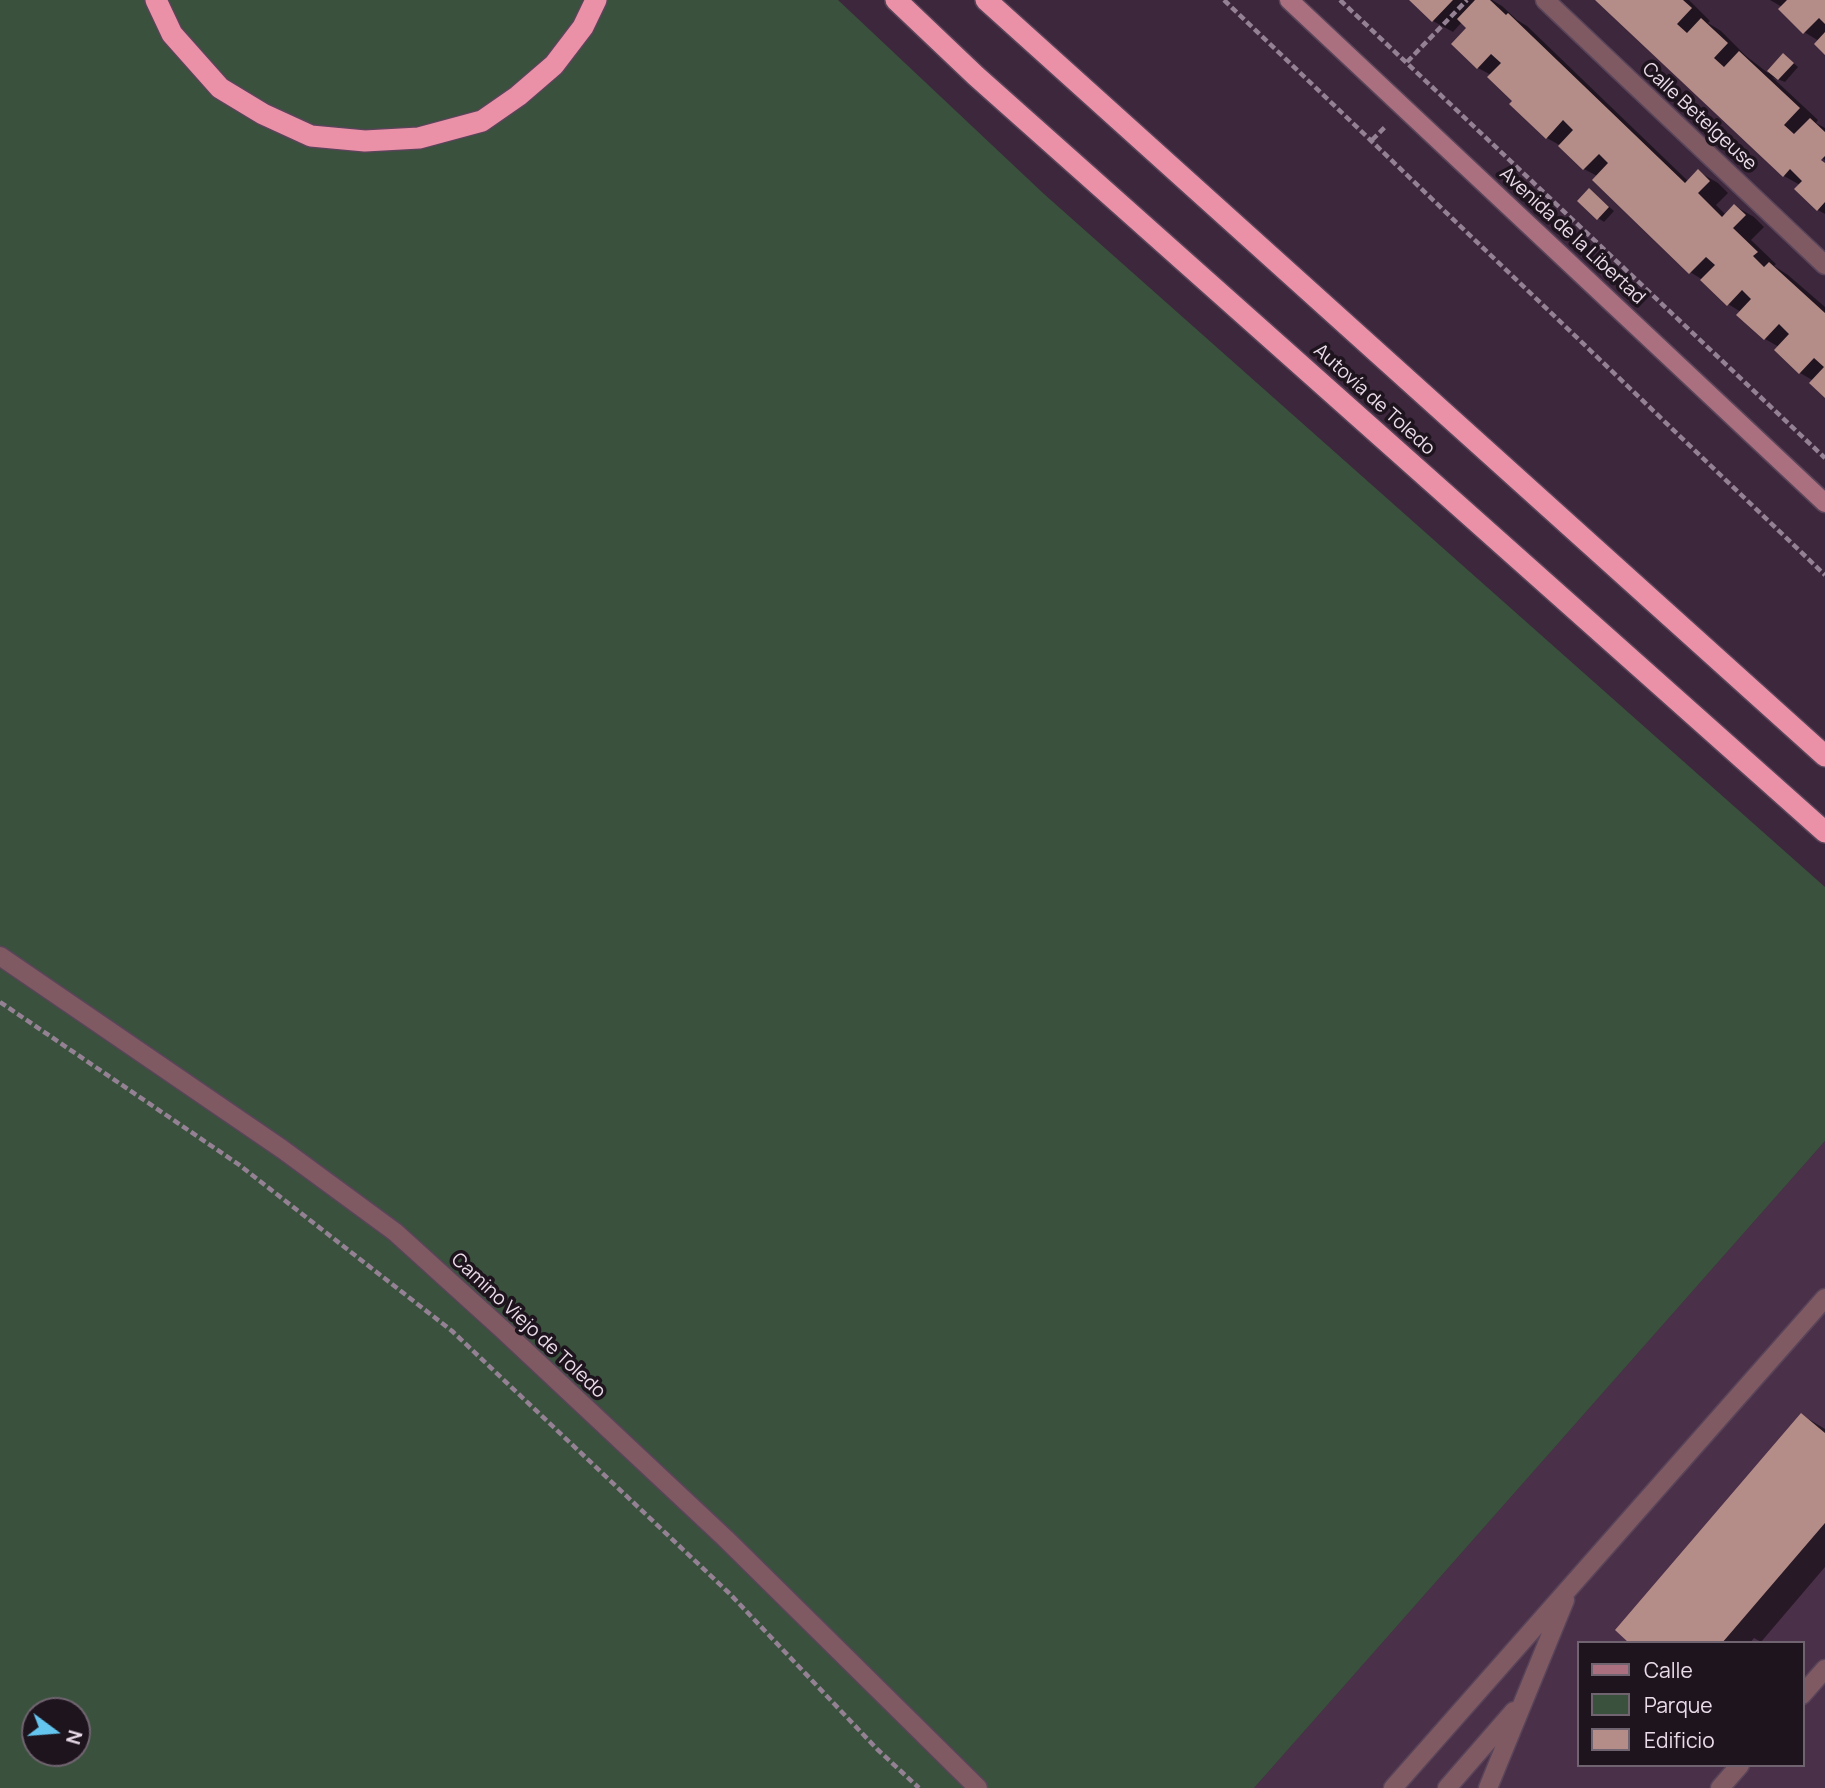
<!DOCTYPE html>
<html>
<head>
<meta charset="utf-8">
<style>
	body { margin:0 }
	#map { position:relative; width:1825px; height:1788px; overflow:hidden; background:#3d273d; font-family:Manrope,sans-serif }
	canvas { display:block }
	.legend { position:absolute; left:1577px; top:1641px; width:228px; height:126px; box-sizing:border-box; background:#1e141e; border:2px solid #706470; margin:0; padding:9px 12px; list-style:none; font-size:21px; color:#ebdcea }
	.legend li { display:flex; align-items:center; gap:14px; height:35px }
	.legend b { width:35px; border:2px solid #706470 }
	.north { position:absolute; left:21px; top:1697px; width:70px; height:70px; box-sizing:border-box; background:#1e141e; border:2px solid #706470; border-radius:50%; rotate:106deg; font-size:19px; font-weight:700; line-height:28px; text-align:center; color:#ebdcea }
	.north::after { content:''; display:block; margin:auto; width:24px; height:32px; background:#64c5ee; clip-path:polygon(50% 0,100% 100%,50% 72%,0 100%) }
</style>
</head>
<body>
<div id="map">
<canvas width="1825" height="1788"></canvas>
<ul class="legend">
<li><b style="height:9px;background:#aa707f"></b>Calle</li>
<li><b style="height:19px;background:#3a513d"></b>Parque</li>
<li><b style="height:19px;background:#b48c88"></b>Edificio</li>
</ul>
<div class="north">N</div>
</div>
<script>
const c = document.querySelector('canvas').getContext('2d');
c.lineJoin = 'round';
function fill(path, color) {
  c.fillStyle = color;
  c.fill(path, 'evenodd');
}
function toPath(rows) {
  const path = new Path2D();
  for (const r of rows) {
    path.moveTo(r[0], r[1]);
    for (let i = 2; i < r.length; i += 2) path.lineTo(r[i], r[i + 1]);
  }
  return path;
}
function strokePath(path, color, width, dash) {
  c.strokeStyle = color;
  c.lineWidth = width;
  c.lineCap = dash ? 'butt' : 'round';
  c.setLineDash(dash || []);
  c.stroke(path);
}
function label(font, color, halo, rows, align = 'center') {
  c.font = font + ' Manrope,sans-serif';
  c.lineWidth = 7;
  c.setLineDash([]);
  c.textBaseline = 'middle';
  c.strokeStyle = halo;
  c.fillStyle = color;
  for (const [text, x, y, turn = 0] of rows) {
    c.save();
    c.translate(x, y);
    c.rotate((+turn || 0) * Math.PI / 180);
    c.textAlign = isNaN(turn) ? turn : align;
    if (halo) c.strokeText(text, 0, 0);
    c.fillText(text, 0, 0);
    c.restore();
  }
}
const built = toPath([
	[1825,1141,1825,1788,1254,1788],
	[1578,1643,1802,1643,1802,1765,1578,1765]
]);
const green = toPath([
	[0,0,838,0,1044,194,1825,887,1825,1141,1254,1788,0,1788],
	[35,1711,77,1711,77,1753,35,1753]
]);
const shadow = toPath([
	[1412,0,1492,0,1502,6,1517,20,1527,26,1689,182,1699,172,1718,183,1728,193,1716,205,1726,215,1735,206,1754,217,1764,227,1751,240,1776,264,1774,266,1788,275,1825,307,1825,396,1814,381,1800,373,1779,347,1765,339,1741,312,1728,304,1703,280,1690,272,1597,176,1584,169,1561,146,1547,138,1491,75,1478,68,1468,28,1462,22,1453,32,1433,21],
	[1597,0,1689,0,1710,21,1708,23,1721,31,1746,56,1768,73,1784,55,1789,59,1798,67,1785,82,1772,77,1818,120,1816,123,1825,128,1825,160,1815,154,1825,164,1825,214,1818,210,1800,185,1784,176],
	[1770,0,1825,0,1825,53,1819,41,1804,32,1782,7],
	[1590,190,1614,211,1604,222,1598,218],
	[1802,1415,1825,1429,1825,1567,1761,1642,1754,1638,1750,1643,1632,1643]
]);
const building = toPath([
	[1409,0,1453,0,1432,22],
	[1475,0,1490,0,1506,15,1508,13,1685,183,1698,169,1710,181,1698,193,1722,217,1734,204,1746,215,1733,228,1758,252,1753,256,1764,267,1769,262,1825,313,1825,398,1809,383,1824,367,1814,358,1799,374,1774,350,1789,334,1779,324,1764,340,1736,315,1751,299,1742,290,1727,306,1700,280,1715,265,1706,257,1689,274,1592,180,1608,163,1599,154,1583,170,1558,146,1573,130,1563,120,1546,139,1509,104,1512,101,1487,77,1501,63,1491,54,1477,69,1451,44,1466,28,1457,19],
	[1595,0,1683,0,1692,8,1677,24,1687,33,1701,18,1728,43,1714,58,1724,67,1739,51,1800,108,1784,125,1794,134,1810,118,1825,132,1825,156,1821,160,1825,163,1825,202,1817,211,1794,189,1802,181,1790,169,1783,177],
	[1787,0,1825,0,1825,24,1819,18,1803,34,1778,9],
	[1825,32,1825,55,1814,44],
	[1783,53,1794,63,1778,80,1767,71],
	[1589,188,1609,207,1597,220,1577,201],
	[1801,1413,1825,1433,1825,1523,1722,1643,1629,1643,1615,1630]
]);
const path = toPath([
	[1224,0,1825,575],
	[1340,0,1825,458],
	[1407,62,1467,0],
	[1372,140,1386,126],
	[0,1002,238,1164,452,1331,729,1593,877,1749,919,1788]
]);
const lane = toPath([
	[1802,1695,1825,1669],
	[1393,1788,1825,1298],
	[1447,1788,1514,1711],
	[1488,1788,1565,1600],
	[1720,1788,1740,1765]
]);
const street = toPath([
	[1545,0,1825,265],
	[0,956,282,1149,395,1232,502,1329,726,1539,978,1788]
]);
const secondary = toPath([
	[1289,0,1825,503]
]);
const highway = toPath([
	[156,0,172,34,220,88,263,114,311,136,365,141,419,138,482,121,518,96,554,65,583,27,596,0],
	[896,0,976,76,1825,832],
	[986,0,1825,756]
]);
const streetNames = [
	["Calle Betelgeuse",1699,117,43],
	["Avenida de la Libertad",1572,236,43],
	["Autovía de Toledo",1374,400,42],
	["Camino Viejo de Toledo",528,1326,43]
];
fill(built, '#4b304a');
fill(green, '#3a513d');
fill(shadow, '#0007');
fill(building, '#b48c88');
strokePath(lane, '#594459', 21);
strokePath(street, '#594459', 21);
strokePath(secondary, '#594459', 21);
strokePath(highway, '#594459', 24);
strokePath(path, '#948294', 4.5, [7, 3.5]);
strokePath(lane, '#7f5a63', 18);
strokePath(street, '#7f5a63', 18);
strokePath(secondary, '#aa707f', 18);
strokePath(highway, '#ea91a8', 21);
label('19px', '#ebdcea', '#1e141e', streetNames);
</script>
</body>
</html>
